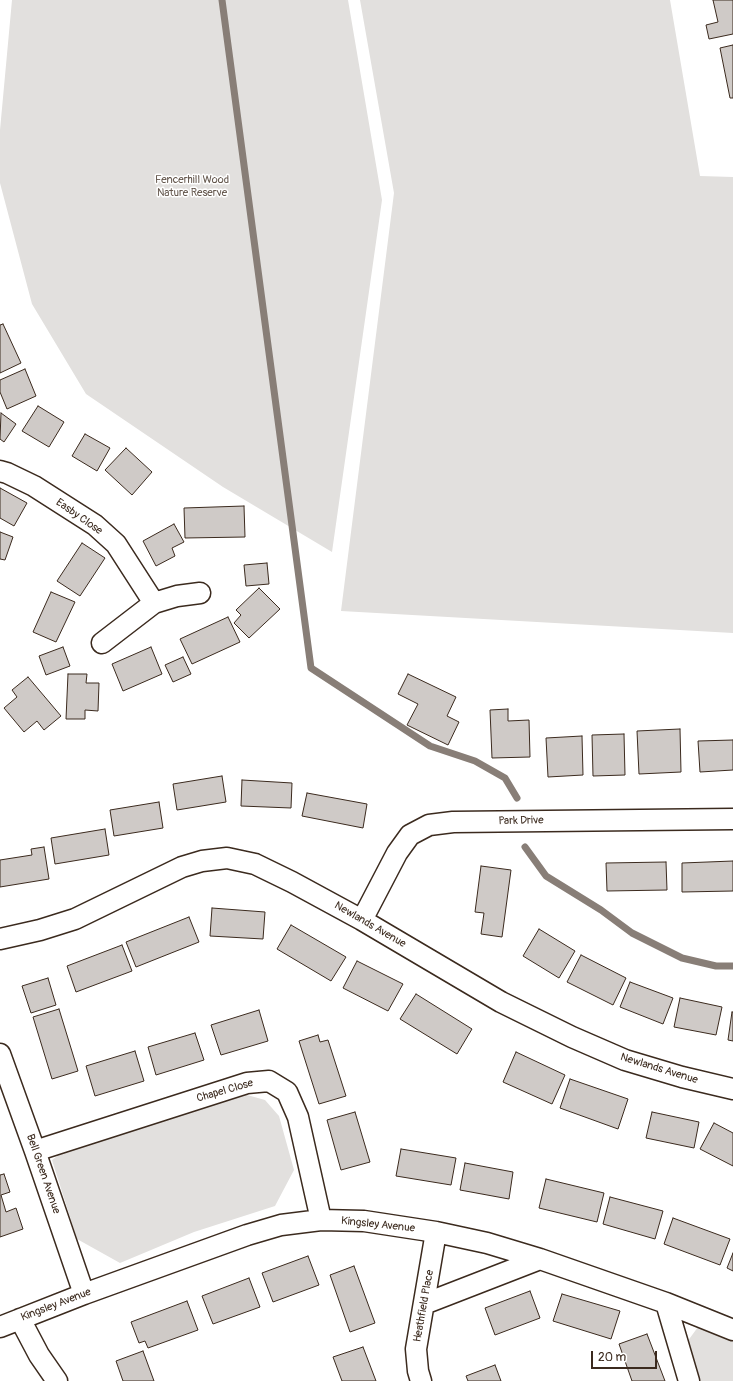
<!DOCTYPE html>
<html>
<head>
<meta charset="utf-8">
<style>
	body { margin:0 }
	#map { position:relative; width:733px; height:1381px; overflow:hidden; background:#fff; font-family:Pangolin,sans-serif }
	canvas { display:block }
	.scale { position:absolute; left:591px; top:1351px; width:66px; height:18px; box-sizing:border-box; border:2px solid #3b2a1e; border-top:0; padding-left:5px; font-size:12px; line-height:14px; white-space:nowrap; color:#3b2a1e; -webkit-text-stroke:3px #fff; paint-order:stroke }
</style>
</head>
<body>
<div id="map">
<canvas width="733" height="1381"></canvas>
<div class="scale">20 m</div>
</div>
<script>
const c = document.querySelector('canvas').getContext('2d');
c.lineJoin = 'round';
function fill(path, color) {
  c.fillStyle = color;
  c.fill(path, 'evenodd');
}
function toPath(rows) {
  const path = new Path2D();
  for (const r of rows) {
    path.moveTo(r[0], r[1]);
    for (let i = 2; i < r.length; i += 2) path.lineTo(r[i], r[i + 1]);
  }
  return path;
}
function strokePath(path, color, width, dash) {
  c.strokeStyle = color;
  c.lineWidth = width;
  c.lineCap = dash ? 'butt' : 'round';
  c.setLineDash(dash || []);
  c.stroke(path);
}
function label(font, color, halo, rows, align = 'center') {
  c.font = font + ' Pangolin,sans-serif';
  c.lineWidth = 3;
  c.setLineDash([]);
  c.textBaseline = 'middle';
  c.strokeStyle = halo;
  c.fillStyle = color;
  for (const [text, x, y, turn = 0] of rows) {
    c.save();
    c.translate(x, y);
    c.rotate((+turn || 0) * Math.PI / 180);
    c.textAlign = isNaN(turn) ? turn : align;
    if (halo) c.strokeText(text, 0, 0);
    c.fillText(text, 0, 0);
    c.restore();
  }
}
const green = toPath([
	[12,0,348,0,382,200,332,552,223,487,86,394,32,304,0,183,0,130],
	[360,0,670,0,700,176,733,177,733,633,341,611,394,193],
	[240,1093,265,1100,279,1116,294,1170,275,1206,194,1232,120,1263,77,1239,52,1160,72,1145],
	[698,1327,733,1341,733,1381,700,1381,687,1342]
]);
const stream = toPath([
	[222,0,311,668,430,746,475,761,505,778,517,798],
	[525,847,546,876,601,910,632,933,682,958,716,966,733,966]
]);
const building = toPath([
	[713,0,733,0,733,34,709,39,706,25,718,22,713,0],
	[733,45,733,98,730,98,720,48,733,45],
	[3,324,21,363,0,373,0,325,3,324],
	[25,369,36,396,7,409,0,392,0,380,25,369],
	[38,406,64,422,49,447,22,431,38,406],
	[1,413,16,424,4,442,0,439,1,413],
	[85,434,110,448,97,471,72,456,85,434],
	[126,448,152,472,132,495,105,470,126,448],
	[0,488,27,503,14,526,0,518,0,488],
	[244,506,245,537,185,538,184,508,244,506],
	[174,524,184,542,172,548,175,556,156,566,143,541,174,524],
	[0,532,13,537,5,560,0,559,0,532],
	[82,543,105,558,80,596,57,581,82,543],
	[267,563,269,584,246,586,244,565,267,563],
	[259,588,280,609,249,638,234,623,241,615,236,610,259,588],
	[51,592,75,602,56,642,33,632,51,592],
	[228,617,240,642,192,664,180,639,228,617],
	[63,647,70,666,46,675,39,656,63,647],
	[151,647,162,674,123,691,112,664,151,647],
	[183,657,191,674,173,682,165,665,183,657],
	[68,674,87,674,86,683,99,683,98,711,85,710,85,719,66,719,68,674],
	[408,674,456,697,447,716,459,722,448,745,407,725,418,704,398,694,408,674],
	[28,677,61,716,44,730,37,721,24,732,4,708,17,697,12,690,28,677],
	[508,709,508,721,529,720,530,757,492,758,490,710,508,709],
	[680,729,681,772,639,774,637,731,680,729],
	[624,734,625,775,593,776,592,735,624,734],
	[582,736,583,775,548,777,546,738,582,736],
	[733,740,733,770,700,772,698,741,733,740],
	[222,776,226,802,177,810,173,784,222,776],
	[242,780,292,783,291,808,241,806,242,780],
	[307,793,367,804,363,828,302,816,307,793],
	[159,802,163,828,114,836,110,810,159,802],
	[105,829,109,855,55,864,51,838,105,829],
	[44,847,49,879,0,887,0,860,32,855,31,849,44,847],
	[733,861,733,891,682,892,682,863,733,861],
	[666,862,667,890,607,891,606,863,666,862],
	[481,866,511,870,502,937,481,934,484,913,475,912,481,866],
	[212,908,265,912,263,939,210,936,212,908],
	[189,917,199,942,136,967,126,942,189,917],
	[291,925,346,957,331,981,277,949,291,925],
	[539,929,575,951,559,978,523,956,539,929],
	[122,945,132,971,76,992,67,966,122,945],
	[581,955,626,978,613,1005,567,982,581,955],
	[357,961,403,984,388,1011,343,988,357,961],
	[48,978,56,1005,31,1013,22,986,48,978],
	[630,982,673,998,663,1024,620,1007,630,982],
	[416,994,472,1029,457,1054,400,1019,416,994],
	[680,998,722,1007,716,1035,674,1027,680,998],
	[59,1009,78,1071,52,1079,33,1017,59,1009],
	[259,1010,268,1041,221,1055,211,1025,259,1010],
	[732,1012,733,1012,733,1041,728,1040,732,1012],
	[195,1033,204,1060,156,1075,148,1047,195,1033],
	[318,1035,320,1042,328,1040,346,1096,319,1104,299,1041,318,1035],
	[135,1051,144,1081,95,1096,86,1066,135,1051],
	[516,1052,565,1075,552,1104,503,1082,516,1052],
	[570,1079,628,1099,618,1129,560,1108,570,1079],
	[355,1112,370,1162,341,1170,327,1120,355,1112],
	[652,1112,699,1122,694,1148,646,1138,652,1112],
	[714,1123,733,1133,733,1166,700,1149,714,1123],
	[401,1149,456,1158,451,1185,396,1176,401,1149],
	[465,1163,513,1172,509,1199,460,1190,465,1163],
	[4,1174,10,1192,1,1195,6,1212,16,1208,23,1229,0,1237,0,1175,4,1174],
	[546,1179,604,1193,597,1222,539,1208,546,1179],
	[610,1197,663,1211,655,1239,603,1224,610,1197],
	[673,1218,730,1239,720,1265,664,1244,673,1218],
	[733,1253,733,1271,727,1268,733,1253],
	[308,1256,319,1285,273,1302,262,1273,308,1256],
	[354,1266,375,1323,350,1332,330,1275,354,1266],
	[249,1278,260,1307,213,1324,202,1296,249,1278],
	[530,1291,540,1318,495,1335,485,1308,530,1291],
	[562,1294,620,1311,611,1339,553,1321,562,1294],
	[187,1301,198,1330,148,1348,145,1341,139,1343,131,1322,187,1301],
	[647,1334,665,1381,632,1381,619,1344,647,1334],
	[363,1347,376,1381,342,1381,333,1357,363,1347],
	[143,1351,154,1381,123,1381,116,1361,143,1351],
	[495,1365,501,1381,468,1381,466,1376,495,1365]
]);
const street = toPath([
	[0,471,7,473,34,486,95,525,116,544,154,603],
	[102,643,154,603,177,596,200,593],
	[362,920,397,853,410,835,429,825,453,822,733,819],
	[0,939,40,930,75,919,182,867,202,861,227,858,255,864,292,882,362,920,501,1002,572,1037,625,1060,682,1077,733,1089],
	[0,1054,35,1151,84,1294],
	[35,1151,247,1083,269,1081,287,1092,298,1117,321,1220],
	[666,1303,689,1381],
	[424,1304,540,1259],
	[20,1319,39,1355,57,1381],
	[0,1327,84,1294,247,1235,281,1225,321,1220,364,1221,436,1232,487,1243,540,1259,666,1303,733,1330],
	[421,1381,418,1371,416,1349,436,1232]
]);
const parkNames = [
	["Fencerhill Wood",192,180],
	["Nature Reserve",192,193]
];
const streetNames = [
	["Easby Close",79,517,35],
	["Park Drive",521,821,-1],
	["Newlands Avenue",370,925,30],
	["Newlands Avenue",659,1069,17],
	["Chapel Close",225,1091,-16],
	["Bell Green Avenue",43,1174,71],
	["Kingsley Avenue",378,1225,6],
	["Kingsley Avenue",56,1305,-21],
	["Heathfield Place",424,1306,-80]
];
fill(green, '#e2e0de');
strokePath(stream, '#887e77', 7);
fill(building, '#cfcac7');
strokePath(building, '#3b2a1e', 1);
strokePath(street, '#3b2a1e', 23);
strokePath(street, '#fff', 20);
label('11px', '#65584e', '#fff', parkNames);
label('11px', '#3b2a1e', '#fff', streetNames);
</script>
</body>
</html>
